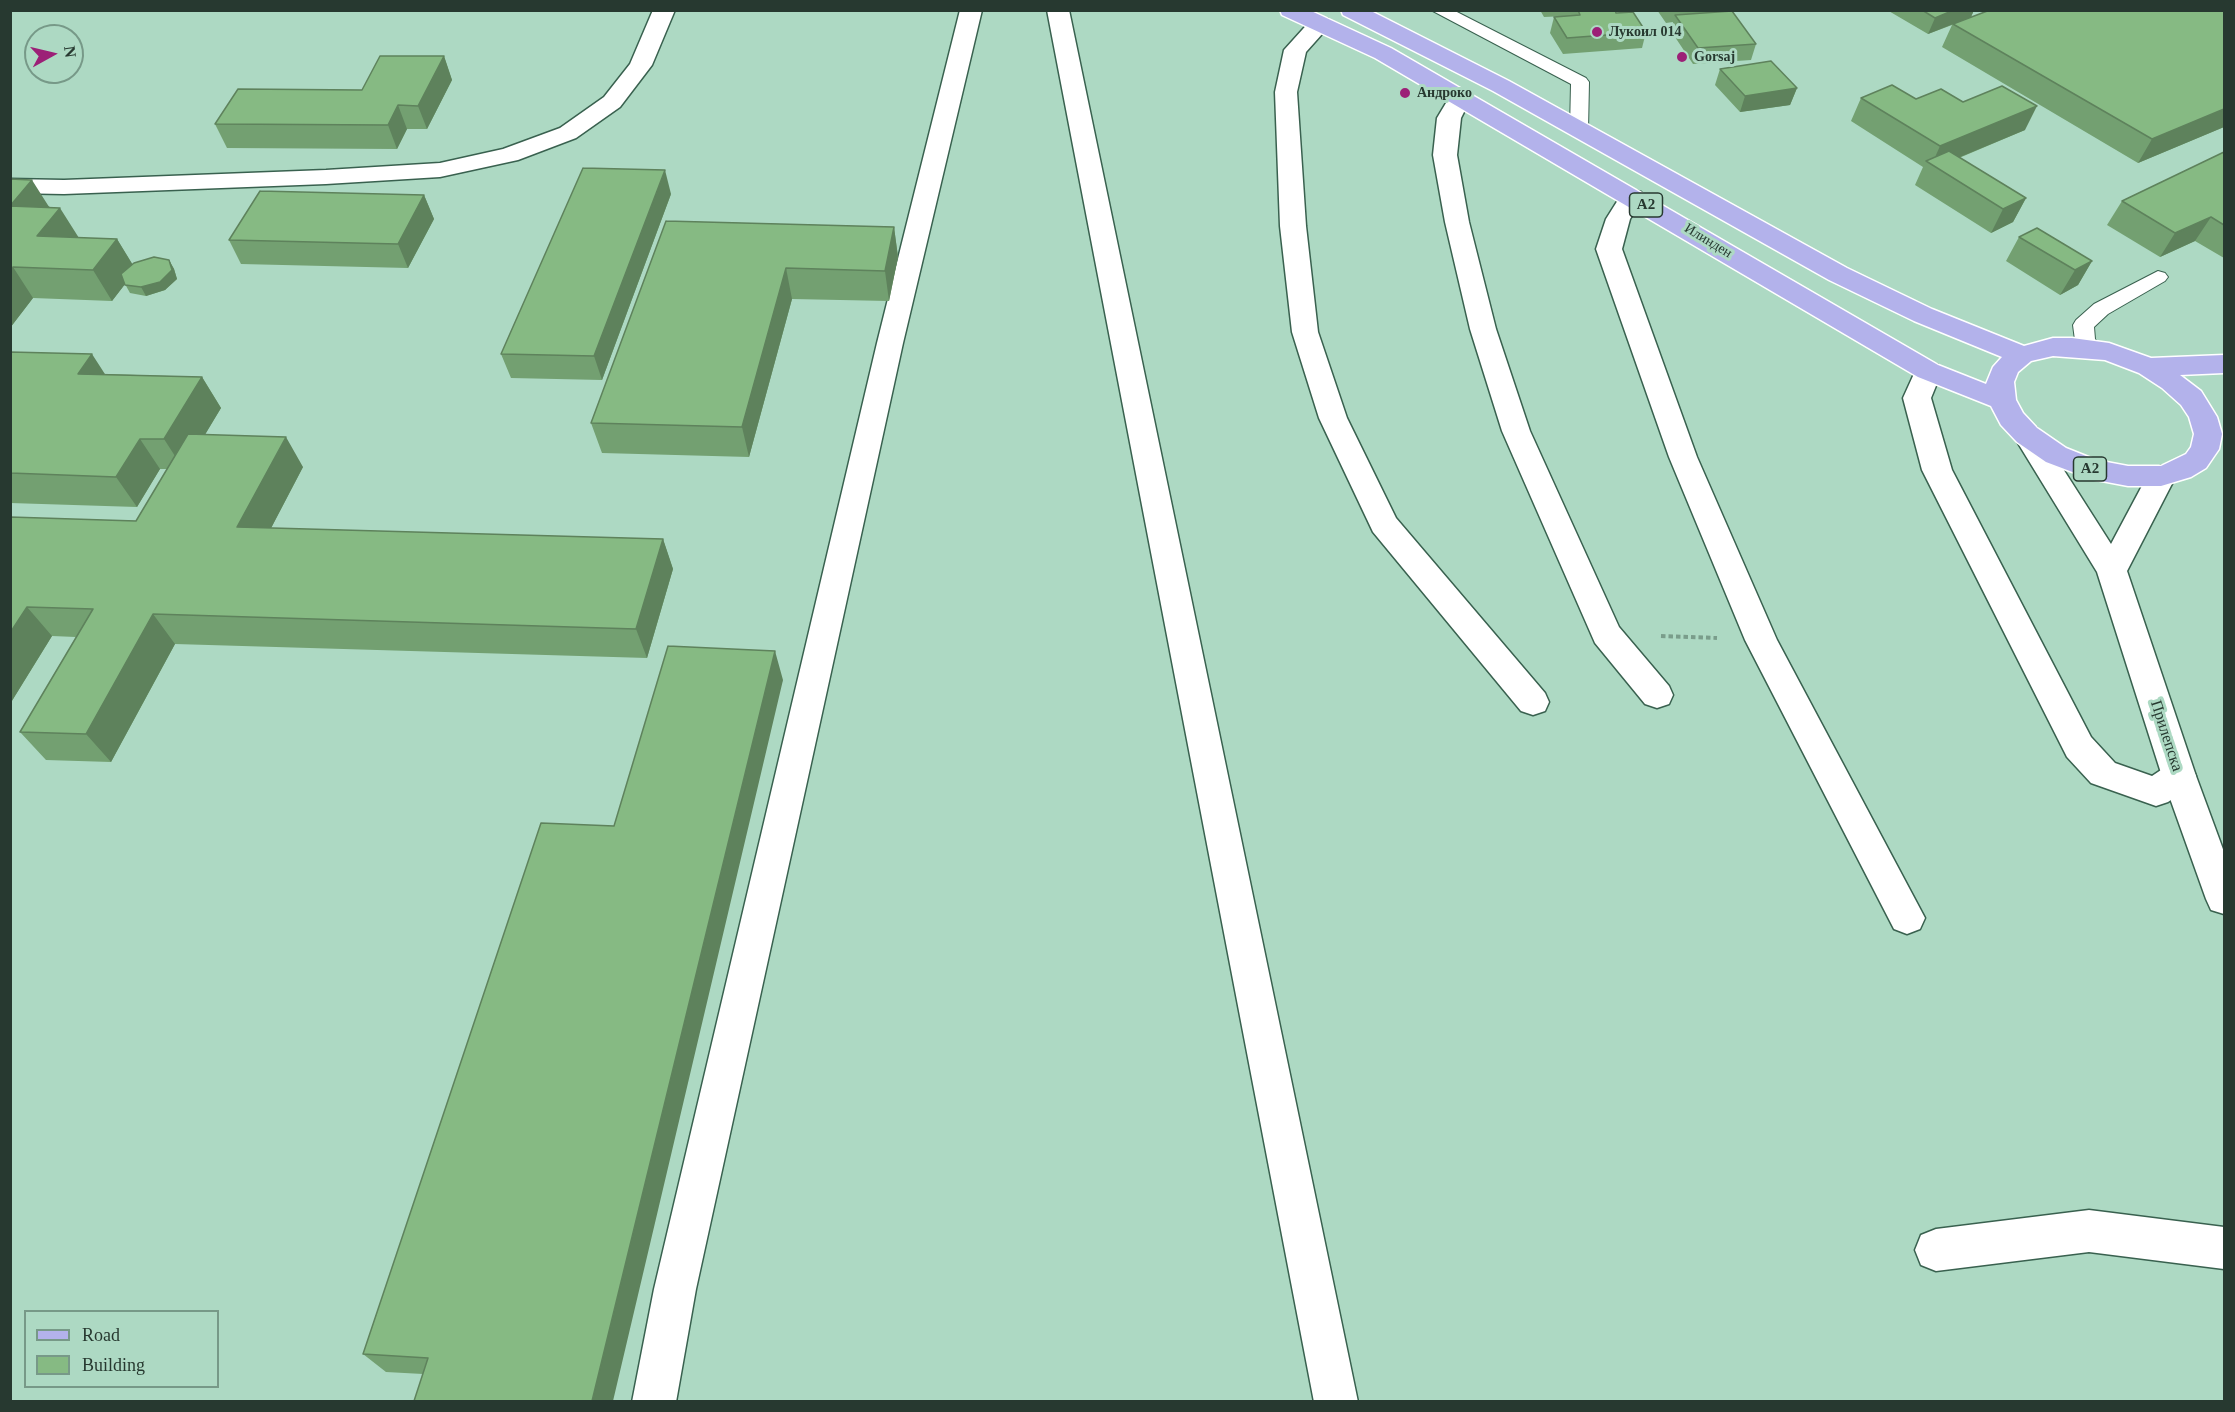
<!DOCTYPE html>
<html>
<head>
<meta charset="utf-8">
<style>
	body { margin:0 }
	#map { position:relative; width:2235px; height:1412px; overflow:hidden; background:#add9c3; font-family:"Times New Roman",serif }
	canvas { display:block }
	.frame { position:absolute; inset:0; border:12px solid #273930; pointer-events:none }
	.legend { position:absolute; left:24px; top:1310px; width:195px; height:78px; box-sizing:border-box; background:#add9c3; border:2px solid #798; margin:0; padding:8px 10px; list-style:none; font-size:18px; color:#273930 }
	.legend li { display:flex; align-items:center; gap:12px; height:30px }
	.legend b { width:30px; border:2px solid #798 }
	.north { position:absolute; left:24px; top:24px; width:60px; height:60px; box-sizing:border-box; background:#add9c3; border:2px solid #798; border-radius:50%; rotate:82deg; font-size:16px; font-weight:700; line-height:24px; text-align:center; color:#273930 }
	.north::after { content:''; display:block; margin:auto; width:21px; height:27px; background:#9c2077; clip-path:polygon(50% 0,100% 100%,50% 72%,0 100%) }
</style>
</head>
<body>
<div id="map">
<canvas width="2235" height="1412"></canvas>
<div class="frame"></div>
<ul class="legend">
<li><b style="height:8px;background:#b3b2eb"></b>Road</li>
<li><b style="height:16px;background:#86ba83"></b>Building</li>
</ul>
<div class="north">N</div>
</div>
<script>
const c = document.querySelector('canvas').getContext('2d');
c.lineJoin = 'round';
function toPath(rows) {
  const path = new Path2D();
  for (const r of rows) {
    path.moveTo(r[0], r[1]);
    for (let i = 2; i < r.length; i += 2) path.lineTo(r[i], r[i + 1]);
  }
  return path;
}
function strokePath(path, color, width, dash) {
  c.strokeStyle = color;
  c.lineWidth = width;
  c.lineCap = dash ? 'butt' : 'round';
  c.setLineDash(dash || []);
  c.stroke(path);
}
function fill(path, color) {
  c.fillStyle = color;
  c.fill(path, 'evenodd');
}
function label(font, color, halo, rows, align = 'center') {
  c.font = font + ' "Times New Roman",serif';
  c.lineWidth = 6;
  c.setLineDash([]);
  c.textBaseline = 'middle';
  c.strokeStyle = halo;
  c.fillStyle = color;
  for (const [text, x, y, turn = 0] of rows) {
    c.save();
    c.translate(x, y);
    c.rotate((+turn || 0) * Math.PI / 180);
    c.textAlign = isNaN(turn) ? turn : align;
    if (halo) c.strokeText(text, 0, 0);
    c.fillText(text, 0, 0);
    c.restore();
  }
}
const path = toPath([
	[1661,636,1717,638]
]);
const lane = toPath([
	[1431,10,1453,10,1586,78,1589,82,1588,130,1585,134,1579,135,1573,134,1570,130,1571,84,1431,10],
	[2158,271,2165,273,2168,277,2165,281,2108,314,2094,327,2095,339,2101,348,2098,353,2091,355,2084,353,2075,340,2073,325,2076,320,2094,304,2158,271]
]);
const street = toPath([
	[653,10,675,10,652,65,620,107,576,138,518,160,440,177,326,184,64,194,10,193,10,179,64,180,326,170,440,163,503,149,560,128,604,97,630,64,653,10],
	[960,10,982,10,903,343,696,1289,676,1402,632,1402,654,1289,877,343,960,10],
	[1047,10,1069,10,1358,1402,1314,1402,1047,10],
	[1320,18,1328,19,1331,24,1306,52,1297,92,1306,226,1318,332,1347,418,1396,518,1545,693,1549,702,1545,711,1533,715,1521,711,1373,532,1319,418,1292,332,1280,226,1275,92,1284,50,1312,19,1320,18],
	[1460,91,1468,93,1471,98,1461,118,1457,155,1469,222,1496,329,1530,431,1619,627,1669,686,1673,695,1669,704,1657,708,1645,704,1595,643,1502,431,1470,329,1445,222,1433,155,1437,118,1452,93,1460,91],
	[1632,190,1641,192,1644,197,1630,219,1622,249,1697,457,1777,640,1925,918,1920,929,1907,934,1894,929,1745,640,1669,457,1596,249,1606,219,1623,192,1632,190],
	[1928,362,1938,365,1942,371,1931,398,1952,470,2091,737,2115,763,2152,776,2167,766,2179,762,2191,766,2196,776,2191,786,2168,802,2156,806,2091,783,2067,757,1922,470,1903,398,1918,365,1928,362],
	[2089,1210,2224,1227,2224,1269,2089,1252,1936,1271,1921,1265,1915,1250,1921,1235,1936,1229,2089,1210]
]);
const secondary = toPath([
	[2027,425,2037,428,2111,544,2151,469,2161,466,2171,469,2176,476,2127,571,2196,776,2224,852,2224,914,2211,910,2206,899,2162,776,2097,572,2013,435,2017,428,2027,425]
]);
const primary = toPath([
	[1280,10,1309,10,1391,48,1938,365,1986,384,1993,367,2002,357,1914,321,1829,280,1493,91,1343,15,1341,10,1369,10,1509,81,1847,268,1932,309,2024,346,2053,338,2072,338,2109,343,2151,358,2224,355,2224,373,2180,375,2201,391,2217,417,2222,434,2219,449,2206,468,2191,477,2161,486,2128,486,2091,479,2046,462,2017,442,2001,425,1991,406,1918,377,1375,58,1282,15,1280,10],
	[2053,356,2105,360,2139,373,2162,388,2181,405,2189,417,2194,434,2191,447,2186,454,2161,466,2128,466,2096,460,2066,448,2037,428,2023,413,2016,400,2014,382,2018,372,2031,361,2053,356]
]);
const wall = toPath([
	[1540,10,1615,10,1616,13,1646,32,1642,48,1563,54,1550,33,1554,17,1567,16,1544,17],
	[1657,10,1723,10,1723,12,1756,44,1751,60,1693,64,1671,31,1673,22,1666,23],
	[1887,10,1974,10,1971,17,2224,127,2138,163,1942,47,1952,25,1928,34],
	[444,56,452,80,427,129,407,129,397,149,227,148,215,124,362,90],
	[1720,69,1797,88,1790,105,1740,112,1715,85],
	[1861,98,1916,99,1963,102,2025,130,1959,158,2026,198,2013,222,1991,233,1915,185,1923,167,1851,121],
	[2224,152,2224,258,2195,241,2160,257,2107,225,2122,201],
	[10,179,50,207,79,238,117,239,132,264,169,260,174,269,177,279,165,290,146,296,130,293,125,284,112,301,33,298,10,328],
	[671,194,602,380,511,378,501,354],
	[424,195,434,219,408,268,241,264,229,240],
	[666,221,894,227,898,257,889,301,792,299,749,457,602,453,591,423],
	[2019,237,2092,261,2078,285,2060,295,2006,261],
	[10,352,105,374,202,377,221,408,205,434,303,467,271,528,663,539,673,569,647,658,175,644,111,762,46,760,20,732,76,637,52,636,10,704,10,517,136,521,167,469,160,469,137,507,10,503],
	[783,680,423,1374,386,1372,363,1354,614,826]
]);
const shadedWall = toPath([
	[1954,10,1974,10,1971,17,1928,34,1935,18],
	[444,56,452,80,427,129,418,106],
	[1797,88,1790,105,1740,112,1745,96],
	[398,105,407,129,397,149,388,125],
	[2037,106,2025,130,1936,167,1932,164,1940,146],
	[2224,109,2224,127,2138,163,2152,139],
	[665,170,671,194,602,380,594,356],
	[32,180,51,210,10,206],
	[424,195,434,219,408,268,398,244],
	[2026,198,2013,222,1991,233,2003,209],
	[60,208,79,238,37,236],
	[2211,217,2195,241,2160,257,2175,233],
	[894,227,898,257,889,301,885,271],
	[117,239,136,270,112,301,93,270],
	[169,260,174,269,177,279,165,290,146,296,141,287],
	[2092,261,2078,285,2060,295,2075,270],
	[13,267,33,298,10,328,10,270],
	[786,268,792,299,749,457,742,427],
	[92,354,112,385,78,374],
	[202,377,221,408,184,470,164,439],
	[286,437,303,467,256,557,237,527],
	[140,439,160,469,137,507,116,477],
	[663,539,673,569,647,658,636,629],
	[27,607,52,636,10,704,10,633],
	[153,614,175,644,111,762,86,734],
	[775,651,783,680,613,1401,592,1401]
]);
const building = toPath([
	[1578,10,1615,10,1616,13,1633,12,1646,32,1567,38,1554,17,1580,15,1578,10],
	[1922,10,1954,10,1935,18,1922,10],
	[1990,10,2224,10,2224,109,2152,139,1953,24,1990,10],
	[1732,11,1756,44,1698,48,1675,15,1732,11],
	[380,56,444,56,418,106,398,105,388,125,215,124,238,89,362,90,380,56],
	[1771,61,1797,88,1745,96,1720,69,1771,61],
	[1892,85,1916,99,1941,89,1963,102,2002,86,2037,106,1940,146,1861,98,1892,85],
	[1949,151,2026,198,2003,209,1926,161,1949,151],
	[2224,152,2224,225,2211,217,2175,233,2122,201,2224,152],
	[583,168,665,170,594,356,501,354,583,168],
	[10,179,32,180,10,206,10,179],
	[260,191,424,195,398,244,229,240,260,191],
	[10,206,60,208,37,236,117,239,93,270,13,267,10,270,10,206],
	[666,221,894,227,885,271,786,268,742,427,591,423,666,221],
	[2037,228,2092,261,2075,270,2019,237,2037,228],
	[154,257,169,260,172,270,160,282,141,287,125,285,121,274,134,263,154,257],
	[10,352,92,354,78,374,202,377,164,439,140,439,116,477,10,473,10,352],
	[188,434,286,437,237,527,663,539,636,629,153,614,86,734,20,732,93,609,27,607,10,633,10,517,136,521,188,434],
	[668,646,775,651,592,1401,414,1401,428,1358,363,1354,541,823,614,826,668,646]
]);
const markers = [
	[1597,32,6,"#9c2077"],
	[1682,57,6,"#9c2077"],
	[1405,93,6,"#9c2077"]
];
const farPoinames = [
	["Лукоил 014",1609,32],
	["Gorsaj",1694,57],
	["Андроко",1417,93]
];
const farStreetnames = [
	["Илинден",1708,241,31]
];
const shields = [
	[1646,205,33],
	[2090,469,33]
];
const shieldNames = [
	["A2",1646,205],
	["A2",2090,469]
];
const streetNames = [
	["Прилепска",2166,736,72]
];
strokePath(lane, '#39614f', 2);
strokePath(street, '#39614f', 3);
strokePath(secondary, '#39614f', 3);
strokePath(primary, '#fff', 3);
strokePath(path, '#7a9d8b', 4, [4.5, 3]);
fill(lane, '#fff');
fill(street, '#fff');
fill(secondary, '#fff');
fill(primary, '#b3b2eb');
fill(wall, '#73a071');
fill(shadedWall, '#5e825c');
fill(building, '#86ba83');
strokePath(building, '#5e825c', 1.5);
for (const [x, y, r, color] of markers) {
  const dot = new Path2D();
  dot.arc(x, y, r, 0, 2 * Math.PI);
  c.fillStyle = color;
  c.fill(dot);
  strokePath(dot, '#add9c3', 2);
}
label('bold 14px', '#273930', '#add9c3', farPoinames, 'left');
label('14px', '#273930', '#add9c3', farStreetnames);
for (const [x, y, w] of shields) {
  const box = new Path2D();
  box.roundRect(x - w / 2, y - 12, w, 24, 4.5);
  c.fillStyle = '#add9c3';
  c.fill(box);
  strokePath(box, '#273930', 1.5);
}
label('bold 15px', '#273930', null, shieldNames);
label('16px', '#273930', '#add9c3', streetNames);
</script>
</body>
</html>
